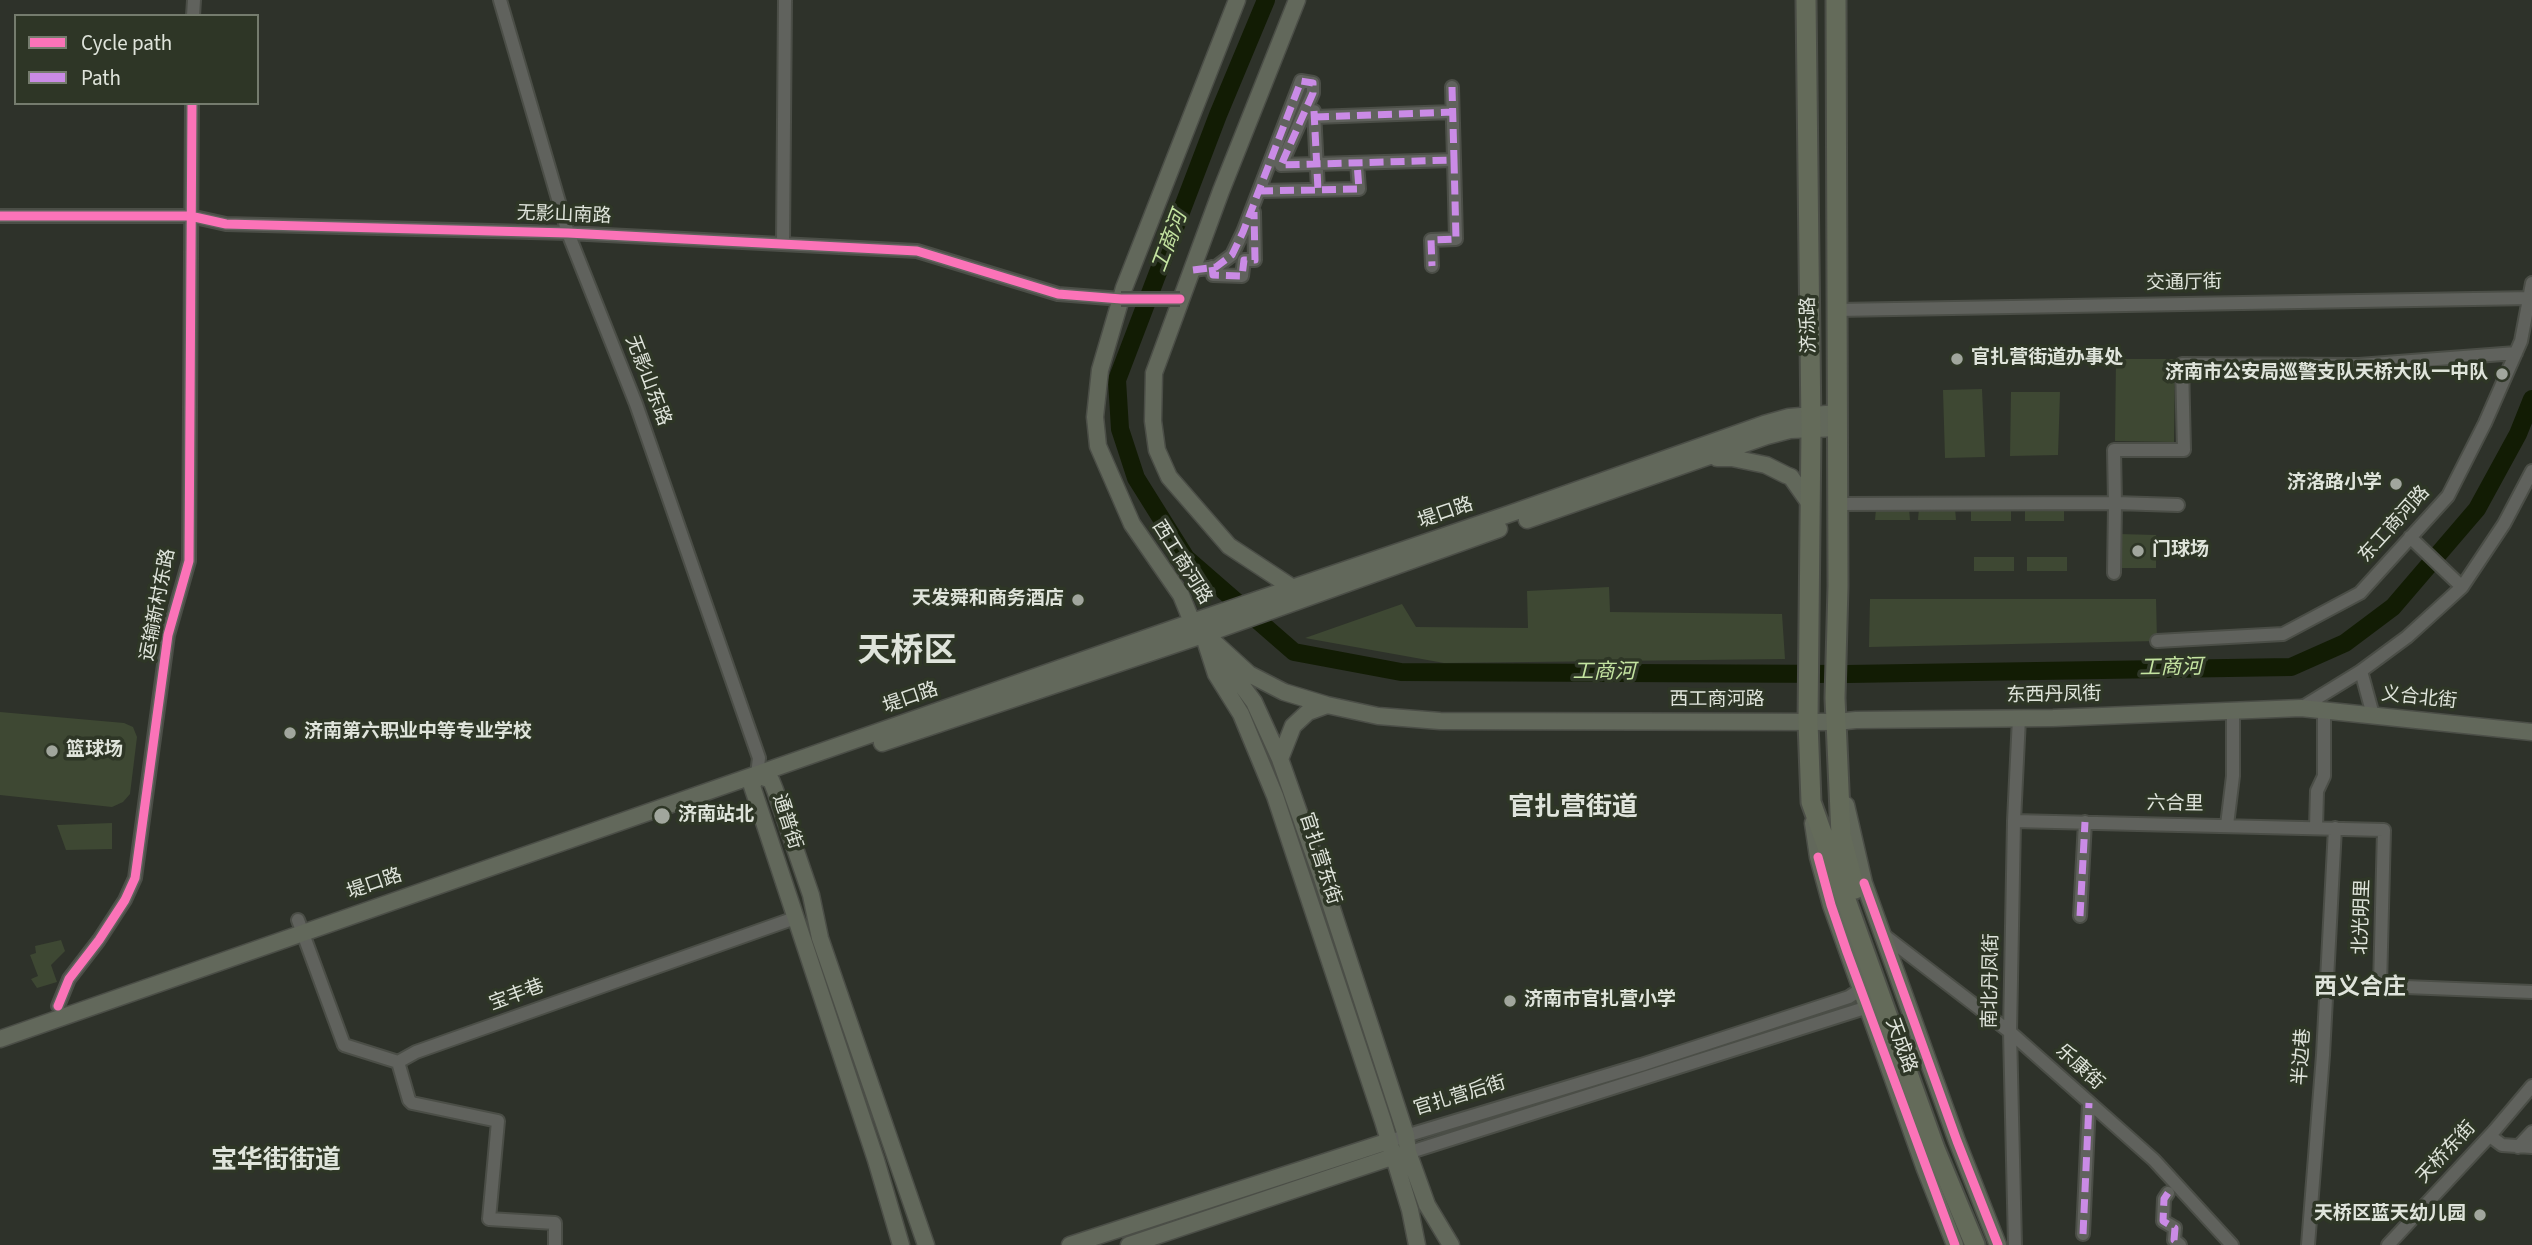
<!DOCTYPE html>
<html>
<head>
<meta charset="utf-8">
<style>
	body { margin:0 }
	#map { position:relative; width:2532px; height:1245px; overflow:hidden; background:#2e322a; font-family:"Source Sans 3",sans-serif }
	canvas { display:block }
	.legend { position:absolute; left:14px; top:14px; width:245px; height:91px; box-sizing:border-box; background:#2e3626; border:2px solid #757c6e; margin:0; padding:9px 12px; list-style:none; font-size:21px; color:#dfe4db }
	.legend li { display:flex; align-items:center; gap:14px; height:35px }
	.legend b { width:35px; border:2px solid #757c6e }
</style>
</head>
<body>
<div id="map">
<canvas width="2532" height="1245"></canvas>
<ul class="legend">
<li><b style="height:9px;background:#fb73b8"></b>Cycle path</li>
<li><b style="height:9px;background:#ca8be6"></b>Path</li>
</ul>
</div>
<script>
const c = document.querySelector('canvas').getContext('2d');
c.lineJoin = 'round';
function fill(path, color) {
  c.fillStyle = color;
  c.fill(path, 'evenodd');
}
function toPath(rows) {
  const path = new Path2D();
  for (const r of rows) {
    path.moveTo(r[0], r[1]);
    for (let i = 2; i < r.length; i += 2) path.lineTo(r[i], r[i + 1]);
  }
  return path;
}
function strokePath(path, color, width, dash) {
  c.strokeStyle = color;
  c.lineWidth = width;
  c.lineCap = dash ? 'butt' : 'round';
  c.setLineDash(dash || []);
  c.stroke(path);
}
function label(font, color, halo, rows, align = 'center') {
  c.font = font + ' "Source Sans 3","Noto Sans SC",sans-serif';
  c.lineWidth = 7;
  c.setLineDash([]);
  c.textBaseline = 'middle';
  c.strokeStyle = halo;
  c.fillStyle = color;
  for (const [text, x, y, turn = 0] of rows) {
    c.save();
    c.translate(x, y);
    c.rotate((+turn || 0) * Math.PI / 180);
    c.textAlign = isNaN(turn) ? turn : align;
    if (halo) c.strokeText(text, 0, 0);
    c.fillText(text, 0, 0);
    c.restore();
  }
}
const green = toPath([
	[2116,359,2175,359,2174,442,2115,441],
	[1982,389,1985,457,1945,458,1943,390],
	[2011,392,2060,392,2058,455,2010,456],
	[1971,506,2011,506,2011,521,1971,521],
	[2025,507,2064,507,2064,521,2025,521],
	[1919,508,1955,508,1956,520,1918,520],
	[1876,509,1909,509,1910,520,1875,520],
	[2119,534,2156,535,2156,568,2120,568],
	[1974,557,2014,557,2014,571,1974,571],
	[2027,557,2067,557,2067,571,2027,571],
	[1609,587,1610,612,1782,614,1785,659,1444,663,1305,638,1402,604,1416,627,1528,628,1527,591],
	[1870,599,2156,599,2157,641,1869,647],
	[0,712,124,723,133,727,137,737,130,794,123,802,112,807,0,795],
	[112,823,112,849,66,850,57,825],
	[61,940,65,951,51,965,57,982,37,988,31,979,38,976,30,955,36,953,35,946]
]);
const river = toPath([
	[1266,0,1218,115,1117,380,1120,429,1136,478,1186,558,1294,652,1401,672,1847,674,2291,667,2345,643,2393,607,2477,509,2518,434,2532,399]
]);
const minor = toPath([
	[500,0,568,233,636,404,759,758,757,775],
	[193,16,194,0],
	[1452,87,1454,160],
	[1314,111,1318,190],
	[1315,117,1452,112],
	[1259,191,1359,189,1357,163],
	[0,216,190,216,226,224,568,233,917,251,1058,294,1121,299],
	[783,243,785,0],
	[1212,267,1213,275,1242,276,1244,260,1255,260,1254,212],
	[1193,270,1216,267,1232,255,1243,232,1301,81,1313,83,1313,93,1281,165,1454,160,1456,239,1431,240,1432,266],
	[1837,310,2532,298],
	[1838,504,2115,503,2114,450,2184,450,2182,364,2359,365,2516,353],
	[2410,537,2462,587],
	[2114,573,2115,503,2178,505],
	[2157,641,2283,634,2360,593,2448,496,2485,423,2521,341,2532,283],
	[2361,671,2373,715],
	[2301,708,2361,671,2407,637,2462,587,2504,524,2532,471],
	[2014,821,2384,830,2380,986,2532,992],
	[2227,825,2233,776,2233,711],
	[2316,828,2317,791,2324,776,2324,709],
	[2080,916,2085,822],
	[298,920,344,1045,398,1062,416,1052,795,918],
	[1885,936,2010,1032,2154,1160,2232,1245],
	[58,1006,69,979,99,940,125,900,135,878,168,635,189,561,192,103],
	[398,1062,409,1100,412,1103,498,1121,489,1219,555,1223,555,1245],
	[2490,1136,2502,1145,2532,1147],
	[1389,1141,1641,1065,1849,997,1861,989],
	[2518,1147,2532,1132],
	[1401,1155,1868,1007],
	[2168,1193,2164,1199,2163,1221,2175,1228,2174,1240,2180,1245],
	[2083,1234,2089,1103],
	[2015,1245,2010,1032,2014,821,2019,718],
	[2308,1245,2323,1055,2335,828],
	[2388,1245,2494,1131,2532,1086]
]);
const major = toPath([
	[1237,0,1124,288,1100,370,1095,417,1098,446,1132,524,1181,595,1192,622,1249,674,1284,692,1327,705,1378,716,1440,721,1836,722,1856,720,2053,718,2301,708,2532,732],
	[1297,0,1221,191,1154,373,1153,421,1157,450,1169,477,1229,546,1299,592],
	[1717,458,1732,458,1766,465,1786,475,1791,477,1810,504],
	[1527,520,1767,436,1790,430,1838,428],
	[1206,643,1216,674,1241,714,1275,796,1383,1121,1410,1210,1417,1245],
	[1223,660,1254,702,1280,759,1321,875,1406,1135,1408,1152,1427,1205,1451,1245],
	[882,743,1206,634,1499,529],
	[1280,759,1293,726,1308,712,1327,705],
	[1846,805,1864,883,1957,1141,1998,1245],
	[1813,823,1818,857,1831,905,1925,1169,1955,1245],
	[0,1039,1192,622,1509,514,1764,424,1789,417,1838,413],
	[901,1245,876,1160,752,786,757,775,771,780,775,790,811,895,820,938,926,1245],
	[1070,1245,1389,1141],
	[1129,1245,1392,1157]
]);
const highway = toPath([
	[1806,0,1811,428,1808,722,1811,802,1935,1149,1975,1245],
	[1836,0,1838,586,1835,698,1841,835,1855,889]
]);
const minorBridge = toPath([
	[1121,299,1180,299]
]);
const quiet = toPath([
	[1452,87,1454,160],
	[1314,111,1318,190],
	[1315,117,1452,112],
	[1259,191,1359,189,1357,163],
	[1212,267,1213,275,1242,276,1244,260,1255,260,1254,212],
	[1193,270,1216,267,1232,255,1243,232,1301,81,1313,83,1313,93,1281,165,1454,160,1456,239,1431,240,1432,266],
	[2080,916,2085,822],
	[2168,1193,2164,1199,2163,1221,2175,1228,2174,1240,2180,1245],
	[2083,1234,2089,1103]
]);
const cycleway = toPath([
	[0,216,190,216,226,224,568,233,917,251,1058,294,1121,299,1180,299],
	[1818,857,1831,905,1847,952,1955,1245],
	[1864,883,1957,1141,1998,1245],
	[58,1006,69,979,99,940,125,900,135,878,168,635,189,561,192,103]
]);
const markers = [
	[1957,359,7,"#a1a69d"],
	[2502,374,7,"#a1a69d"],
	[2396,484,7,"#a1a69d"],
	[2138,551,7,"#a1a69d"],
	[1078,600,7,"#a1a69d"],
	[290,733,7,"#a1a69d"],
	[52,751,7,"#a1a69d"],
	[662,816,9,"#a1a69d"],
	[1510,1001,7,"#a1a69d"],
	[2480,1215,7,"#a1a69d"]
];
const streetNames = [
	["无影山南路",564,216,2],
	["交通厅街",2184,284,-1],
	["济泺路",1810,325,-91],
	["无影山东路",647,381,69],
	["堤口路",1446,514,-19],
	["东工商河路",2395,525,-48],
	["西工商河路",1181,563,58],
	["运输新村东路",159,605,-79],
	["东西丹凤街",2054,696,-1],
	["堤口路",911,699,-19],
	["义合北街",2419,699,6],
	["西工商河路",1717,701],
	["六合里",2175,805,1],
	["通普街",786,822,72],
	["官扎营东街",1319,859,72],
	["堤口路",375,885,-19],
	["北光明里",2363,917,-88],
	["南北丹凤街",1992,981,-89],
	["宝丰巷",517,996,-20],
	["天成路",1900,1046,70],
	["半边巷",2303,1057,-86],
	["乐康街",2079,1068,42],
	["官扎营后街",1460,1097,-17],
	["天桥东街",2447,1153,-47]
];
const poiNames = [
	["官扎营街道办事处",1971,359],
	["济南市公安局巡警支队天桥大队一中队",2488,374,"right"],
	["济洛路小学",2382,484,"right"],
	["门球场",2152,551],
	["天发舜和商务酒店",1064,600,"right"],
	["济南第六职业中等专业学校",304,733],
	["篮球场",66,751],
	["济南站北",678,816],
	["济南市官扎营小学",1524,1001],
	["天桥区蓝天幼儿园",2466,1215,"right"]
];
const waterNames = [
	["工商河",1171,242,-69],
	["工商河",2171,669,-1],
	["工商河",1604,673]
];
const quarterNames = [
	["西义合庄",2360,989]
];
const districtNames = [
	["官扎营街道",1573,809],
	["宝华街街道",276,1162]
];
const townNames = [
	["天桥区",907,654]
];
fill(green, '#3e4833');
strokePath(river, '#121c04', 18);
strokePath(minor, '#4b4e47', 16);
strokePath(major, '#4b4e47', 19);
strokePath(highway, '#4b4e47', 23);
strokePath(minor, '#60625d', 12);
strokePath(major, '#62685b', 16);
strokePath(highway, '#646b5a', 19);
strokePath(minorBridge, '#4b4e47', 16, []);
strokePath(minorBridge, '#60625d', 12);
strokePath(quiet, '#ca8be6', 7, [14, 7]);
strokePath(cycleway, '#fb73b8', 9);
for (const [x, y, r, color] of markers) {
  const dot = new Path2D();
  dot.arc(x, y, r, 0, 2 * Math.PI);
  c.fillStyle = color;
  c.fill(dot);
  strokePath(dot, '#2e3626', 2.5);
}
label('19px', '#dfe4db', '#2e3626', streetNames);
label('bold 19px', '#dfe4db', '#2e3626', poiNames, 'left');
label('italic 21px', '#c4e4a1', '#2e3626', waterNames);
label('bold 23px', '#dfe4db', '#2e3626', quarterNames);
label('bold 26px', '#dfe4db', '#2e3626', districtNames);
label('bold 33px', '#dfe4db', '#2e3626', townNames);
</script>
</body>
</html>
